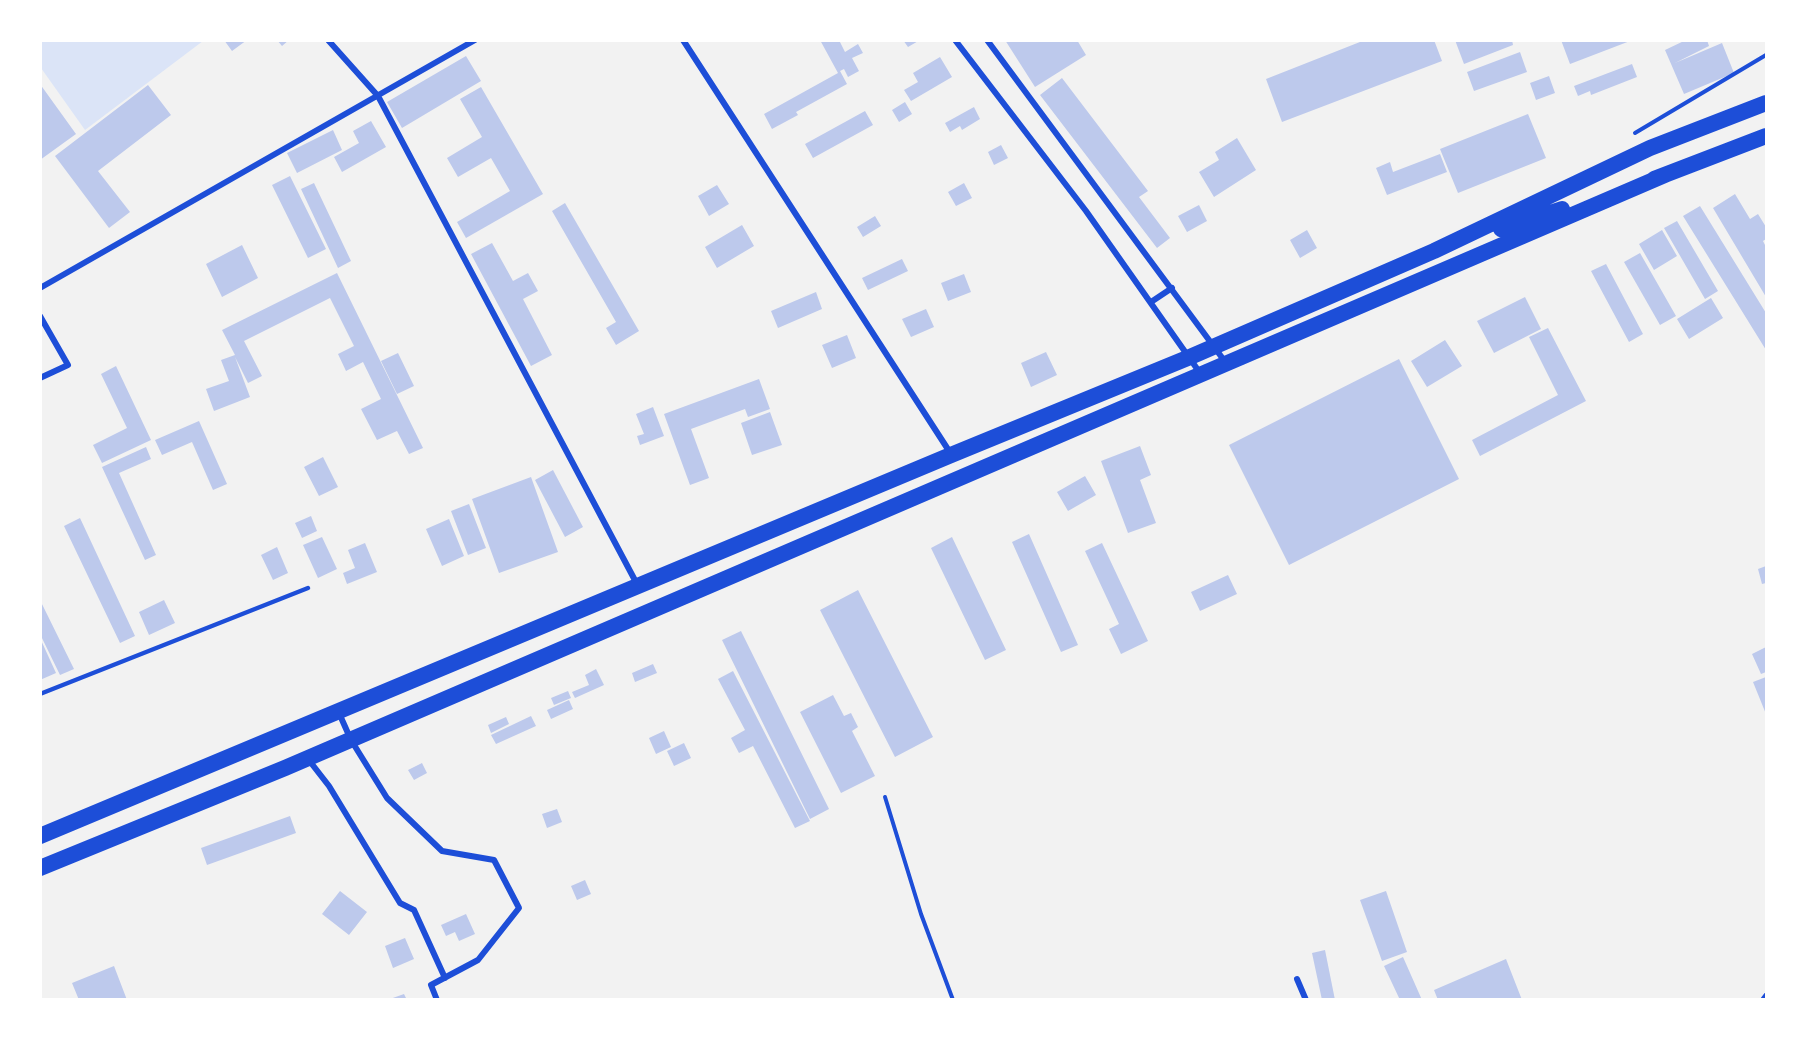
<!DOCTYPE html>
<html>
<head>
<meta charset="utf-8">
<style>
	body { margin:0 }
	#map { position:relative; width:1807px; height:1040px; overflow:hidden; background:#f2f2f2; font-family:"Nunito Sans",sans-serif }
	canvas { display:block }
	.frame { position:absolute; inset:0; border:42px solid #fff; pointer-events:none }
</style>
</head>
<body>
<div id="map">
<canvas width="1807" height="1040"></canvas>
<div class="frame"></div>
</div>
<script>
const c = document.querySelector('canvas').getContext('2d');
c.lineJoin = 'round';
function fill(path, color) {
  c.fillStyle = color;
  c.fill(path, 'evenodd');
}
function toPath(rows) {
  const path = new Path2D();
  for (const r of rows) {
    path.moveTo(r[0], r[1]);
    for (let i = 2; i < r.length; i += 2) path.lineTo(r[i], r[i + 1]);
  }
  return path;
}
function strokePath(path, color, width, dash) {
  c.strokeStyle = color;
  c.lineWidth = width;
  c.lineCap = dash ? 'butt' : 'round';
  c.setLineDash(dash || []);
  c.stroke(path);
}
const green = toPath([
	[40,41,41,40,203,41,85,130,41,68]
]);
const building = toPath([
	[224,40,247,40,232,51],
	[277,40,289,40,282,46],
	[820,40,839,40,845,52,858,44,863,53,852,58,859,71,848,77,844,69,840,71,847,84,796,112,798,115,772,129,764,114,838,73],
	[903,40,920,40,908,47],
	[1005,40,1077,40,1086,55,1035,87],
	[1365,40,1434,40,1442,61,1282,122,1266,79],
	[1455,40,1512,40,1513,45,1464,64],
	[1561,40,1630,40,1630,41,1570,64],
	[1686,40,1707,40,1709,46,1675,63,1722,43,1734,73,1684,94,1665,50],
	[1520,52,1527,72,1474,91,1467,72],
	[466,56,481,81,402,128,387,102],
	[940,57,952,77,911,101,904,90,918,82,913,73],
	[1632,64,1637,77,1591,95,1590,91,1578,96,1574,86],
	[1549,76,1555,93,1536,100,1530,83],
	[1062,78,1148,191,1139,197,1170,238,1157,248,1040,95],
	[40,84,76,134,40,160],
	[148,85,171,115,98,171,130,212,109,228,55,156],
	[481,87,543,194,466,238,457,222,510,191,491,158,458,177,447,158,482,137,460,99],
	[905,102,912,114,899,122,892,110],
	[974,107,980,119,962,130,960,126,950,132,945,123],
	[865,111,873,125,813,158,805,144],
	[1528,114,1546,158,1458,193,1440,149],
	[371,121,386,147,342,172,334,157,359,143,353,131],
	[333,130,342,150,297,173,287,153],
	[1237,138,1256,170,1214,197,1199,172,1219,160,1215,152],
	[1001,145,1008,158,994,165,988,152],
	[1440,154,1447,172,1387,195,1376,168,1390,162,1393,172],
	[290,176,326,249,308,258,272,185],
	[314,183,351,261,338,268,301,189],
	[964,183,972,198,956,206,948,192],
	[717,185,729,204,709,216,698,196],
	[1735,194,1750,219,1758,214,1766,227,1766,239,1763,241,1766,247,1766,297,1713,208],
	[565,203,639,331,616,345,606,328,616,322,552,211],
	[1199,205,1207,221,1187,232,1178,216],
	[1700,206,1766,313,1766,350,1683,216],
	[875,216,881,226,863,237,857,227],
	[1677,221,1718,291,1705,299,1664,228],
	[742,225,754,246,717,268,705,247],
	[1307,230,1317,248,1300,258,1290,240],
	[1662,230,1677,256,1654,270,1639,244],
	[492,243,513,281,528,273,538,291,523,299,552,355,531,366,471,254],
	[242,245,258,278,222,297,206,264],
	[1640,253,1676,316,1660,325,1624,262],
	[902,259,908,271,868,290,862,278],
	[1606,264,1643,334,1629,342,1591,271],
	[337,273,423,448,409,454,397,431,377,440,361,409,381,399,363,362,346,371,338,354,354,346,330,298,244,341,262,376,248,383,235,357,250,397,214,411,206,389,229,381,221,360,235,355,222,330],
	[964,274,971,292,948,301,941,283],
	[816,292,822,309,778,328,771,311],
	[1525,297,1541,329,1494,353,1477,321],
	[1711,298,1723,318,1689,339,1677,319],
	[926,309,934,327,911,337,902,319],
	[1548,328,1586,401,1480,456,1472,440,1558,395,1529,337],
	[847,335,856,358,832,368,822,345],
	[1445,340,1462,366,1427,387,1411,361],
	[1046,352,1057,375,1031,387,1021,363],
	[398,353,414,386,397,394,381,361],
	[1399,359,1459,479,1289,565,1229,445],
	[116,366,151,440,102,463,93,445,127,428,101,374],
	[759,379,770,409,748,417,745,409,691,429,709,478,690,485,664,414],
	[653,407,664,436,640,445,637,436,644,434,636,414],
	[770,412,782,445,752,455,741,423],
	[199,421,227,484,213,490,192,442,162,455,155,440],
	[1140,446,1151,475,1140,480,1156,523,1128,533,1101,461],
	[146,447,151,459,119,473,156,555,145,560,102,467],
	[323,457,338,487,319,496,304,467],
	[553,470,583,527,565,537,535,480],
	[1085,476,1096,495,1068,511,1057,492],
	[531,477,558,552,499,573,472,499],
	[469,504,486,548,468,555,451,511],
	[311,516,317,531,302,538,295,523],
	[80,518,135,636,120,643,64,526],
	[449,519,464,556,442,566,426,529],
	[1029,534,1078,645,1061,652,1012,542],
	[322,537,337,569,318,578,303,545],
	[952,537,1006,650,985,660,931,548],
	[365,543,377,572,347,584,343,573,355,568,348,550],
	[1102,543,1148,641,1121,654,1109,629,1119,624,1085,551],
	[277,547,288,573,273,580,261,555],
	[1766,566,1766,583,1762,584,1758,569],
	[1228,575,1237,594,1200,611,1191,592],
	[858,590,933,737,895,757,820,610],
	[40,600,74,669,60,675,40,634],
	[164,600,175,623,149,635,139,612],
	[741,631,829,809,810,819,722,640],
	[40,638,56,673,40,680],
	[1766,647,1766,672,1761,674,1752,654],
	[653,664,657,673,635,682,632,673],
	[596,669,604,685,575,698,572,692,589,685,585,675],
	[733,671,810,821,795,828,753,746,739,753,731,738,745,730,718,679],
	[1766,677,1766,714,1753,682],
	[568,691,571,698,554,705,551,698],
	[833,695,844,716,851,713,858,727,852,731,875,776,841,793,800,712],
	[569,700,573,709,551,719,547,710],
	[531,716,536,726,496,744,491,735],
	[506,717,509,724,491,733,488,725],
	[664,731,671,747,656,754,649,738],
	[684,743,691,758,674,766,667,751],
	[422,763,427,773,414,780,408,770],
	[557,809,562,822,547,828,542,814],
	[290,816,296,833,207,865,201,848],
	[585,880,591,894,577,900,571,886],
	[340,891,367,912,349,935,322,914],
	[1386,891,1407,952,1382,961,1360,900],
	[466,914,475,934,459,941,455,932,446,936,441,925],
	[405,938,414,959,393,968,385,946],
	[1325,950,1335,1000,1322,1000,1312,953],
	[1403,957,1422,1000,1400,1000,1384,966],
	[1506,959,1522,1000,1438,1000,1434,990],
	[114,966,127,1000,79,1000,72,983],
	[404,994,407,1000,390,1000,390,999]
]);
const path = toPath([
	[1635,133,1766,55],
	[885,797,921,914,953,1000]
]);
const service = toPath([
	[40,694,308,588]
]);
const minor = toPath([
	[328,40,378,96,638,586],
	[683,40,951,454],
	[955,40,1086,211,1200,373],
	[987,40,1226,363],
	[40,288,475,40],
	[1151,302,1172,288],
	[40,316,68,365,40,378],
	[339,713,351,740,387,798,442,851,494,860,519,908,478,960,431,985,437,1000],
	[308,759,329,786,400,903,414,910,445,978],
	[1297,979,1306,1000],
	[1763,1000,1766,996]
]);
const trunk = toPath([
	[1654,179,1766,136],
	[1501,229,1562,209],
	[40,836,951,455,1190,357,1434,251,1650,148,1766,103],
	[40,868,285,768,1665,175]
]);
fill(green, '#dbe4f7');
fill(building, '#bdc9ec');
strokePath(path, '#1d4ed8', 4);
strokePath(service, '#1d4ed8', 4.5);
strokePath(minor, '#1d4ed8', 6);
strokePath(trunk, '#1d4ed8', 16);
</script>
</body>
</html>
